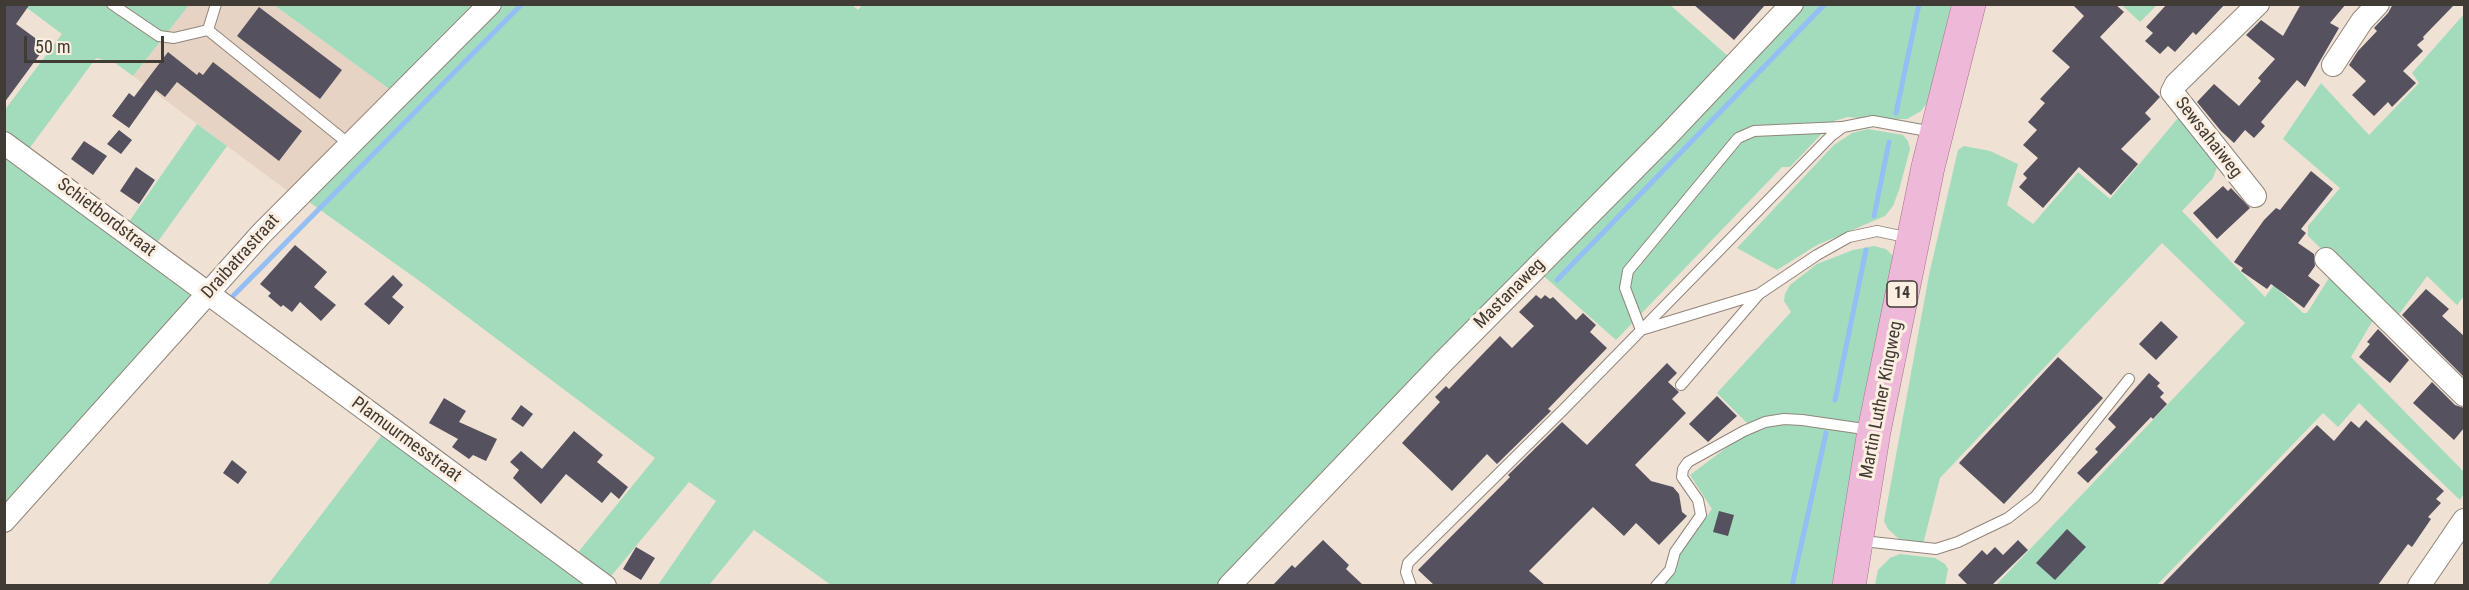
<!DOCTYPE html>
<html>
<head>
<meta charset="utf-8">
<style>
	body { margin:0 }
	#map { position:relative; width:2469px; height:590px; overflow:hidden; background:#efe1d3; font-family:"Roboto Condensed",sans-serif }
	canvas { display:block }
	.frame { position:absolute; inset:0; border:6px solid #403b35; pointer-events:none }
	.scale { position:absolute; left:24px; top:36px; width:140px; height:27px; box-sizing:border-box; border:3px solid #403b35; border-top:0; padding-left:8px; font-size:18px; line-height:21px; white-space:nowrap; color:#403b35; -webkit-text-stroke:4px #fcefe1; paint-order:stroke }
</style>
</head>
<body>
<div id="map">
<canvas width="2469" height="590"></canvas>
<div class="frame"></div>
<div class="scale">50 m</div>
</div>
<script>
const c = document.querySelector('canvas').getContext('2d');
c.lineJoin = 'round';
function fill(path, color) {
  c.fillStyle = color;
  c.fill(path, 'evenodd');
}
function toPath(rows) {
  const path = new Path2D();
  for (const r of rows) {
    path.moveTo(r[0], r[1]);
    for (let i = 2; i < r.length; i += 2) path.lineTo(r[i], r[i + 1]);
  }
  return path;
}
function strokePath(path, color, width, dash) {
  c.strokeStyle = color;
  c.lineWidth = width;
  c.lineCap = dash ? 'butt' : 'round';
  c.setLineDash(dash || []);
  c.stroke(path);
}
function label(font, color, halo, rows, align = 'center') {
  c.font = font + ' "Roboto Condensed",sans-serif';
  c.lineWidth = 6;
  c.setLineDash([]);
  c.textBaseline = 'middle';
  c.strokeStyle = halo;
  c.fillStyle = color;
  for (const [text, x, y, turn = 0] of rows) {
    c.save();
    c.translate(x, y);
    c.rotate((+turn || 0) * Math.PI / 180);
    c.textAlign = isNaN(turn) ? turn : align;
    if (halo) c.strokeText(text, 0, 0);
    c.fillText(text, 0, 0);
    c.restore();
  }
}
const industrial = toPath([
	[189,5,274,5,392,91,289,192,133,76]
]);
const green = toPath([
	[851,4,858,10,863,4,1669,4,1729,57,1217,585,831,585,754,530,709,585,658,585,716,501,689,482,607,581,575,556,655,458,425,285,305,199,500,5],
	[23,5,189,5,133,76,115,63,96,58,26,153,5,137,4,111,62,34],
	[274,5,479,5,392,91],
	[1800,5,1951,5,1930,99,1921,111,1907,119,1870,119,1848,117,1834,121,1790,167,1782,167,1616,340,1538,271],
	[2122,5,2157,5,2140,22],
	[2464,14,2464,296,2457,305,2427,276,2395,320,2308,236,2308,226,2340,188,2283,139,2321,83,2369,135,2419,83,2412,73],
	[2184,111,2221,157,2213,178,2182,211,2265,297,2274,285,2303,313,2307,313,2329,278,2340,278,2376,315,2351,357,2464,472,2464,493,2460,500,2359,403,2338,427,2323,413,2157,585,1996,585,2245,323,2162,243,1940,478,1923,544,1910,543,1898,538,1888,529,1884,521,1929,275,1958,150,1964,146,1990,151,2018,164,2007,205,2033,224,2078,172,2110,199],
	[197,124,227,146,154,247,126,226],
	[1868,129,1903,135,1908,141,1910,149,1899,190,1893,206,1885,216,1817,245,1777,270,1737,248,1834,145,1852,133],
	[5,150,190,292,191,296,5,509],
	[1874,246,1886,249,1894,257,1858,424,1748,424,1717,393,1791,312,1784,301,1785,294,1790,285,1817,264,1853,250],
	[1784,422,1858,431,1832,585,1661,586,1680,553,1712,509,1690,475,1746,433],
	[385,431,596,586,267,586],
	[1900,554,1935,558,1945,564,1948,569,1945,585,1875,585,1878,570,1890,558]
]);
const stream = toPath([
	[1896,113,1919,4],
	[1874,216,1889,142],
	[1557,280,1825,4],
	[233,296,522,4],
	[1835,400,1866,250],
	[1792,586,1826,433]
]);
const building = toPath([
	[4,4,30,4,16,24,46,46,4,103],
	[1693,4,1766,4,1734,40],
	[2072,4,2115,4,2124,12,2100,37,2160,97,2145,113,2151,119,2121,149,2138,164,2111,195,2079,167,2043,208,2019,187,2027,178,2023,174,2038,158,2023,145,2037,130,2028,122,2045,103,2040,99,2070,67,2052,51,2084,16],
	[2167,4,2225,4,2196,35,2193,32,2175,52,2168,46,2160,54,2145,41,2153,33,2146,27],
	[2301,4,2346,4,2330,23,2339,28,2305,87,2297,80,2261,122,2265,126,2254,138,2245,130,2234,143,2221,131,2197,102,2214,84,2239,106,2261,81,2258,78,2275,59,2246,35,2261,20,2283,36],
	[2393,4,2455,4,2423,37,2424,39,2417,45,2423,51,2403,71,2416,83,2392,107,2388,102,2374,116,2352,95,2366,81,2349,65,2358,51,2377,31,2374,28,2388,13],
	[259,7,342,70,320,99,237,36],
	[168,52,197,75,199,72,203,75,213,62,302,131,279,161,177,82,165,97,156,90,129,128,112,116,129,93,134,97],
	[119,130,132,140,121,154,107,144],
	[84,141,107,156,93,175,71,159],
	[136,167,155,180,139,204,120,191],
	[2311,171,2333,189,2301,229,2306,233,2298,243,2314,254,2315,266,2308,276,2320,285,2304,308,2271,284,2267,289,2241,271,2243,268,2234,262,2264,220,2276,208,2280,210],
	[2223,186,2228,191,2231,188,2250,208,2217,239,2193,213],
	[295,245,327,272,314,287,336,305,321,321,300,302,292,312,283,305,281,307,268,296,271,293,260,284],
	[393,275,403,285,392,297,404,307,389,325,364,304],
	[2426,289,2449,309,2442,316,2464,336,2464,377,2402,315],
	[1536,295,1541,299,1545,295,1550,299,1553,297,1576,320,1583,313,1596,325,1590,332,1607,348,1548,409,1551,411,1497,464,1487,454,1452,491,1402,443,1440,402,1435,397,1446,386,1449,389,1500,336,1512,348,1534,326,1519,312],
	[2161,321,2178,337,2156,360,2139,344],
	[2378,329,2409,360,2390,383,2359,357,2370,344,2367,342],
	[2058,357,2103,398,2004,504,1959,463],
	[1667,363,1677,373,1668,382,1679,392,1672,399,1686,413,1635,465,1651,481,1673,487,1679,494,1682,512,1687,516,1659,545,1636,523,1624,536,1593,507,1529,571,1545,585,1434,585,1418,570,1510,477,1508,475,1562,422,1587,445],
	[2149,373,2160,383,2157,386,2164,393,2160,397,2167,404,2153,419,2151,417,2088,483,2077,473,2098,452,2095,449,2116,427,2108,419],
	[2432,382,2455,405,2464,408,2464,428,2454,440,2413,403],
	[1717,396,1737,416,1708,442,1689,424],
	[444,398,466,411,459,422,497,439,486,461,473,455,469,459,452,447,458,439,429,423],
	[521,405,533,414,523,427,511,419],
	[2366,420,2444,491,2436,499,2441,503,2428,517,2431,519,2412,547,2408,544,2378,585,2162,585,2317,425,2334,441,2351,421,2359,428],
	[574,431,603,455,597,462,628,487,619,499,611,492,602,503,566,474,541,504,513,478,519,470,510,462,521,451,542,469],
	[232,460,247,472,238,484,223,473],
	[1719,511,1734,515,1728,536,1713,532],
	[2067,529,2086,547,2055,580,2036,563],
	[1323,540,1349,565,1346,569,1363,585,1273,585,1292,565,1295,568],
	[2018,540,2028,550,1992,585,1968,585,1958,575,1982,550,1987,555,1995,547,2003,555],
	[636,547,655,558,641,580,623,569]
]);
const lane = toPath([
	[112,4,159,36,174,38,208,30,216,4],
	[208,30,349,144],
	[1759,294,1641,330,1625,288,1628,271,1738,138,1754,131,1842,127],
	[1681,385,1759,294,1817,255,1849,237,1877,231,1910,238],
	[1872,542,1936,549,1958,542,2008,518,2035,497,2129,379],
	[1411,586,1406,572,1408,563,1565,408,1831,136,1843,127,1873,121,1933,132],
	[1656,586,1670,570,1675,552,1701,515,1698,500,1682,477,1683,469,1688,462,1744,431,1765,422,1784,419,1802,420,1871,430]
]);
const street = toPath([
	[2333,65,2362,21,2378,4],
	[4,143,605,586],
	[2255,196,2172,92,2176,84,2258,4],
	[2326,259,2464,395],
	[4,521,261,234,490,4],
	[1229,586,1442,363,1667,136,1792,4],
	[2419,586,2464,520]
]);
const primary = toPath([
	[1849,586,1874,431,1928,167,1969,4]
]);
const shields = [
	[1902,294,30]
];
const shieldNames = [
	["14",1902,294]
];
const streetNames = [
	["Sewsahaiweg",2208,138,52],
	["Schietbordstraat",106,218,37],
	["Draibatrastraat",241,257,-48],
	["Mastanaweg",1510,294,-45],
	["Martin Luther Kingweg",1882,400,-79],
	["Plamuurmesstraat",406,440,36]
];
fill(industrial, '#e6d3c3');
fill(green, '#a2dcbd');
strokePath(stream, '#95bef5', 5);
fill(building, '#56515f');
strokePath(lane, '#928579', 12);
strokePath(street, '#928579', 24);
strokePath(primary, '#aa6f8e', 34);
strokePath(lane, '#fff', 10);
strokePath(street, '#fff', 22);
strokePath(primary, '#eeb9d8', 33);
for (const [x, y, w] of shields) {
  const box = new Path2D();
  box.roundRect(x - w / 2, y - 13, w, 26, 4.5);
  c.fillStyle = '#fcefe1';
  c.fill(box);
  strokePath(box, '#403b35', 1.5);
}
label('bold 16px', '#403b35', null, shieldNames);
label('18px', '#403b35', '#fcefe1', streetNames);
</script>
</body>
</html>
